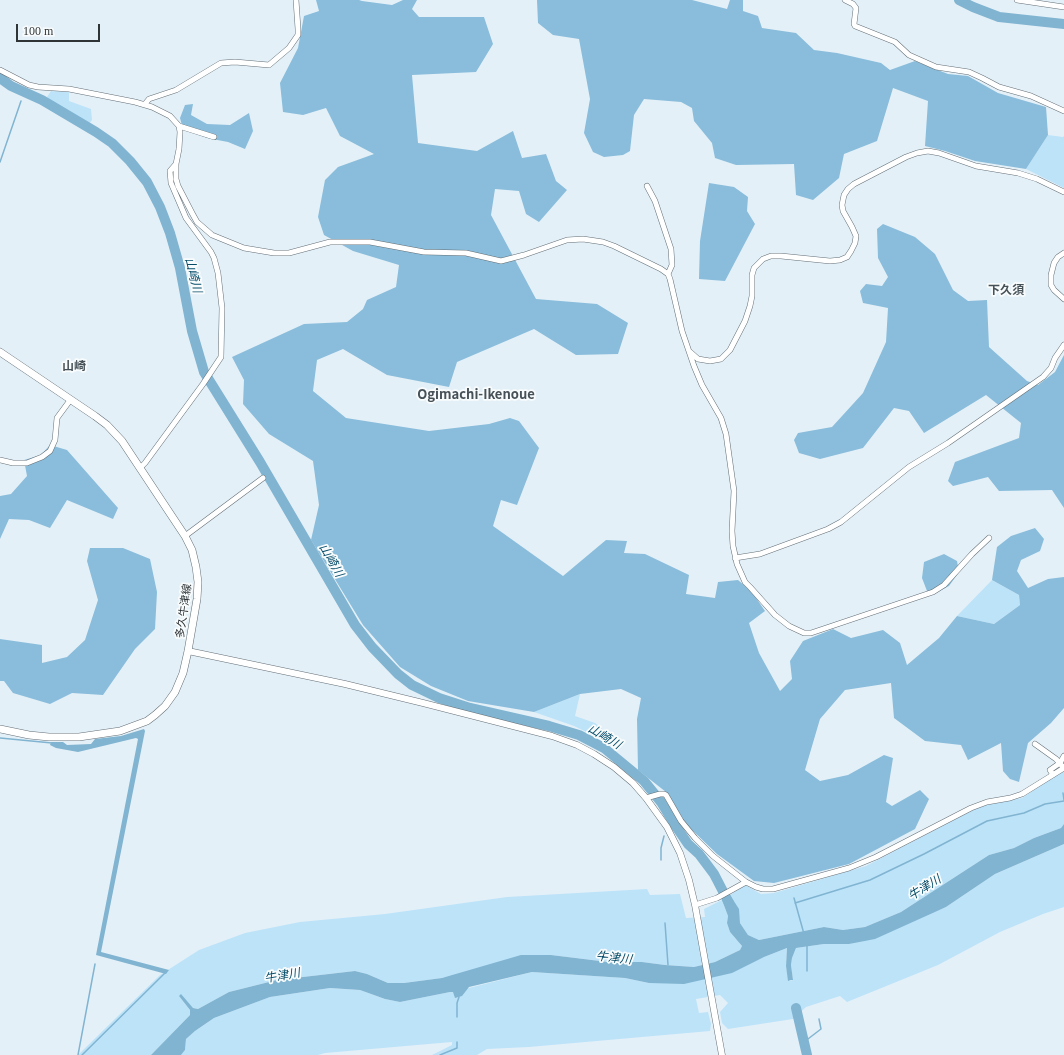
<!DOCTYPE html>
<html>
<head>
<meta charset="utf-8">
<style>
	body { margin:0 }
	#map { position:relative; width:1064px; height:1055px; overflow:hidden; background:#e4f0f8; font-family:Georgia,serif }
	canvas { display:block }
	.scale { position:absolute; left:16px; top:24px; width:84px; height:18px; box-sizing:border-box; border:2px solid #2f3437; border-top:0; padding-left:5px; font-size:12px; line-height:14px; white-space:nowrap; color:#2f3437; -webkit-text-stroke:3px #f9fcfd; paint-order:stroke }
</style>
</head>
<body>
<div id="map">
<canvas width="1064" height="1055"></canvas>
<div class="scale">100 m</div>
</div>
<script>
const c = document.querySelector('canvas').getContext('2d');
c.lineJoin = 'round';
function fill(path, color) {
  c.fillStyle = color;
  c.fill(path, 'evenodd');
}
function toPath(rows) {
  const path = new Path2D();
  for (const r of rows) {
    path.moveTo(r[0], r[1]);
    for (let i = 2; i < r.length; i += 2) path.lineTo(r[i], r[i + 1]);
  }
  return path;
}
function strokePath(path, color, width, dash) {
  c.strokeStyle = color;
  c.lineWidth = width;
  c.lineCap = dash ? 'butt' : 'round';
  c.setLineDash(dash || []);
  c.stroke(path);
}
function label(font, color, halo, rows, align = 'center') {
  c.font = font + ' Georgia,"Noto Sans JP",serif';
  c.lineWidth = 3.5;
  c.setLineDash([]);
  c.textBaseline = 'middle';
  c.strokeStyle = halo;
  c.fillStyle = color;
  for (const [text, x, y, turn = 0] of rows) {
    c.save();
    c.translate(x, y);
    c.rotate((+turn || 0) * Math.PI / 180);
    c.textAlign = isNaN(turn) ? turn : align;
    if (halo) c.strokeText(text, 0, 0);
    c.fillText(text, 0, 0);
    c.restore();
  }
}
const green = toPath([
	[51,91,69,92,69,101,91,109,92,120,88,125,52,103,47,97],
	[1048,135,1063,137,1064,136,1064,188,1026,169],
	[992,580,1019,595,1020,605,994,624,957,616],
	[580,694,575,716,595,723,610,735,609,743,574,726,534,712],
	[1064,770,1064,824,1061,828,1034,838,1014,848,989,855,901,912,865,927,843,930,824,927,759,940,748,935,740,923,738,909,730,895,745,885,761,894,774,893,866,866,981,806,1022,798],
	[1064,844,1064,907,1043,914,1000,932,938,965,847,1002,840,996,806,1007,793,1019,728,1029,722,1023,720,1012,728,1003,720,995,696,999,699,1013,708,1012,711,1024,710,1031,529,1047,487,1049,477,1055,432,1055,452,1045,452,1042,325,1053,318,1055,181,1055,185,1050,186,1039,195,1031,214,1018,270,997,330,988,360,990,385,999,400,1002,450,992,453,992,532,972,625,978,649,983,764,957,787,948,786,966,789,981,793,980,791,965,792,958,796,948,824,944,849,944,946,907,995,874],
	[647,889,650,895,680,894,686,918,705,917,704,909,722,900,728,916,727,923,730,932,742,946,740,950,715,962,694,967,665,965,642,962,608,962,551,955,442,978,404,983,388,983,367,974,355,971,277,980,229,992,198,1009,193,1008,179,996,190,1010,190,1015,151,1055,78,1055,160,975,199,950,245,933,300,922,385,914,507,897]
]);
const forest = toPath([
	[316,0,359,0,362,1,392,5,403,0,417,0,412,9,419,17,484,17,493,44,476,72,412,75,418,143,477,151,513,131,522,158,546,154,556,181,567,190,539,222,526,214,519,191,495,189,491,215,536,299,597,304,628,323,618,354,576,355,534,329,457,362,449,387,387,375,343,349,317,360,313,391,346,418,429,431,489,424,510,418,519,421,539,448,517,505,501,500,493,526,563,576,606,540,627,541,624,553,645,554,689,575,686,594,715,598,718,582,738,580,752,592,765,611,749,623,759,653,780,691,792,679,790,661,803,641,833,629,851,638,883,630,900,643,907,665,939,638,957,616,994,624,1020,605,1019,595,992,580,997,547,1011,536,1035,528,1044,539,1040,551,1021,560,1017,571,1028,588,1048,579,1064,577,1064,708,1051,723,1028,743,1019,782,1010,779,1003,771,1001,743,968,760,961,745,925,741,894,718,891,683,845,690,820,719,805,770,820,781,848,775,884,755,893,758,886,802,892,806,920,790,929,799,915,829,849,864,774,883,754,881,717,854,687,825,666,792,638,770,637,719,641,698,621,689,580,694,534,712,468,701,431,686,400,667,363,625,311,540,319,505,313,461,269,434,243,404,244,380,232,357,304,324,347,322,363,309,367,300,396,287,399,265,353,251,324,235,318,217,325,180,338,167,374,154,340,136,326,108,303,115,283,112,280,83,298,48,304,16,319,11],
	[537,0,692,0,727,9,730,0,743,0,743,11,758,16,762,28,796,33,814,50,837,53,881,63,890,70,915,61,948,74,968,76,998,93,1046,107,1048,135,1026,169,975,161,945,151,925,146,928,101,893,88,877,141,844,154,839,178,813,200,796,195,794,164,736,165,715,158,712,143,694,121,692,108,681,102,644,99,634,115,630,151,623,155,604,157,593,152,584,133,590,99,579,39,553,35,538,23],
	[193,104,191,115,207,124,230,125,249,113,253,131,245,149,228,142,207,138,183,129,180,118,185,105],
	[709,183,734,187,748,197,747,211,755,224,725,281,699,279,700,241],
	[883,224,915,237,935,254,953,290,968,301,987,300,989,347,1027,381,1038,385,1055,372,1064,355,1064,508,1052,490,999,491,988,477,953,486,948,481,955,462,1019,438,1021,423,986,395,924,433,909,411,894,408,863,448,820,459,799,453,794,440,798,433,832,427,863,393,886,342,888,308,863,303,860,291,866,284,882,286,888,277,878,258,877,229],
	[50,445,67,450,118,508,113,519,67,500,50,528,29,520,9,519,0,539,0,496,11,494,27,476,24,460,41,455],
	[90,548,123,548,150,559,157,592,155,629,135,649,103,695,72,693,50,704,13,693,4,681,0,681,0,639,42,645,42,663,67,657,85,640,98,600,87,561],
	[944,554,957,561,959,572,949,586,934,594,927,591,922,578,924,562]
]);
const water = toPath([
	[144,729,145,731,101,952,169,970,166,974,96,955,138,739,136,738,78,752,56,748,50,745,51,742,63,742,67,745,91,744,95,739,121,736],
	[1064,824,1064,844,995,874,946,907,875,939,849,944,824,944,796,948,792,958,791,965,793,980,791,980,788,981,786,966,787,948,764,957,732,973,684,984,649,983,625,978,532,972,469,987,462,996,455,998,453,992,450,992,400,1002,385,999,360,990,330,988,270,997,214,1018,195,1031,186,1039,185,1050,181,1055,151,1055,190,1015,190,1010,179,996,181,994,193,1008,198,1009,229,992,277,980,355,971,367,974,388,983,404,983,442,978,521,955,551,955,608,962,642,962,665,965,694,967,715,962,740,950,742,946,730,932,727,923,728,916,722,900,730,895,739,909,740,923,748,935,759,940,824,927,843,930,865,927,901,912,989,855,1014,848,1034,838,1061,828]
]);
const stream = toPath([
	[0,162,21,101],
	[0,738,52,743],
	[1063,793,1064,800],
	[661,860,661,848,664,836],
	[794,898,804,934],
	[795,903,870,880,924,854,987,821,1024,813,1045,804,1064,801],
	[665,923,668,965],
	[807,945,807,971],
	[457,1017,457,1003,459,997],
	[804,1042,821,1029,819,1019],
	[78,1055,95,964],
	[82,1055,166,972],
	[440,1055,457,1048,457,1042]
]);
const river = toPath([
	[959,0,973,7,999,17,1064,24],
	[0,78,11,86,42,100,96,132,112,143,130,161,147,182,160,207,170,233,180,268,192,331,204,372,260,462,355,625,372,647,398,674,412,685,439,698,470,708,549,726,579,735,604,748,644,781,661,802,675,825,688,844,699,854,714,874,729,903],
	[796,1008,807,1055]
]);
const minor = toPath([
	[845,0,853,4,856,8,854,24,855,26,895,42,909,55,936,67,969,72,982,78,999,87,1031,96,1064,111],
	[1017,0,1064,7],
	[0,70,29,85,38,87,69,89,135,102,152,107,170,116,179,126,180,132,179,149,176,164,176,179,178,186,192,213,197,222,212,235,244,248,274,253,289,253,330,242,370,242,424,252,466,253,501,261,524,255,567,240,583,239,603,242,614,246,661,269,668,274,670,279,682,331,694,366,702,385,721,418,726,434,734,491,732,531,733,546,737,564,745,582,750,587,775,615,789,626,804,633,811,633,933,592,944,585,972,554,989,538],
	[145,104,149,99,176,90,221,63,235,62,269,65,289,48,298,35,298,29,296,0],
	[179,126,214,137],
	[647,186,655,201,671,249,672,265,668,274],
	[1064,253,1058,257,1054,263,1051,275,1051,285,1054,290,1064,299],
	[690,352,698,359,710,361,721,359,730,350,745,321,750,306,752,296,752,275,754,268,763,259,771,256,781,256,830,261,840,260,847,257,851,251,855,243,856,236,852,227,843,211,842,205,844,195,848,189,854,184,906,157,917,153,928,151,939,153,976,166,1018,173,1037,179,1064,192],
	[0,460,13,463,27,463,42,457,50,451,55,440,57,418,71,399],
	[141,467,145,463,203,384,221,357,222,308,218,273,214,258,211,252,186,218,171,183,170,171,176,164],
	[185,536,263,478],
	[735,558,760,554,828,529,841,522,909,467,948,443,1043,377,1051,368,1055,358,1064,345],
	[1035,744,1056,759,1064,768],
	[1053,775,1050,770,1060,763,1064,756],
	[646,798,660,794,664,794,666,795,681,821,695,838,713,856,746,882,756,887,763,889,773,889,849,868,876,857,971,808,987,802,1010,798,1022,794,1064,768],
	[695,905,717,898,746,882]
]);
const tertiary = toPath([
	[188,651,345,684,423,703,552,736,577,745,594,754,614,767,633,783,646,798,667,827,680,853,689,880,695,905,722,1055]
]);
const secondary = toPath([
	[0,352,95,416,107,425,122,441,185,536,192,550,196,567,198,582,197,599,188,651,183,673,175,692,165,706,155,715,147,721,120,731,79,737,49,737,29,735,0,729]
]);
const streetNames = [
	["多久牛津線",183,611,-82]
];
const waterNames = [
	["山崎川",194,275,76],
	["山崎川",332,560,60],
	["山崎川",605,736,31],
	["牛津川",924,887,-32],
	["牛津川",614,957,6],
	["牛津川",282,975,-10]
];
const neighbourhoodNames = [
	["下久須",1006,289],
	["山崎",74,365]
];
const quarterNames = [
	["Ogimachi-Ikenoue",476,394]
];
fill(green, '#bde3f9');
fill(forest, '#89bddb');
fill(water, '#80b4d1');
strokePath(stream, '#80b4d1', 1.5);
strokePath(river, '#80b4d1', 10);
strokePath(minor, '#646f76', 6);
strokePath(tertiary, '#646f76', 7);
strokePath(secondary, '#646f76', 8);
strokePath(minor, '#fff', 5);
strokePath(tertiary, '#fff', 6);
strokePath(secondary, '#fff', 7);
label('11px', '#2f3437', '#f9fcfd', streetNames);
label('italic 12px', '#064c69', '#f9fcfd', waterNames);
label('bold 12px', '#475158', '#f9fcfd', neighbourhoodNames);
label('bold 13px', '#475158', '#f9fcfd', quarterNames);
</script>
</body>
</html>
